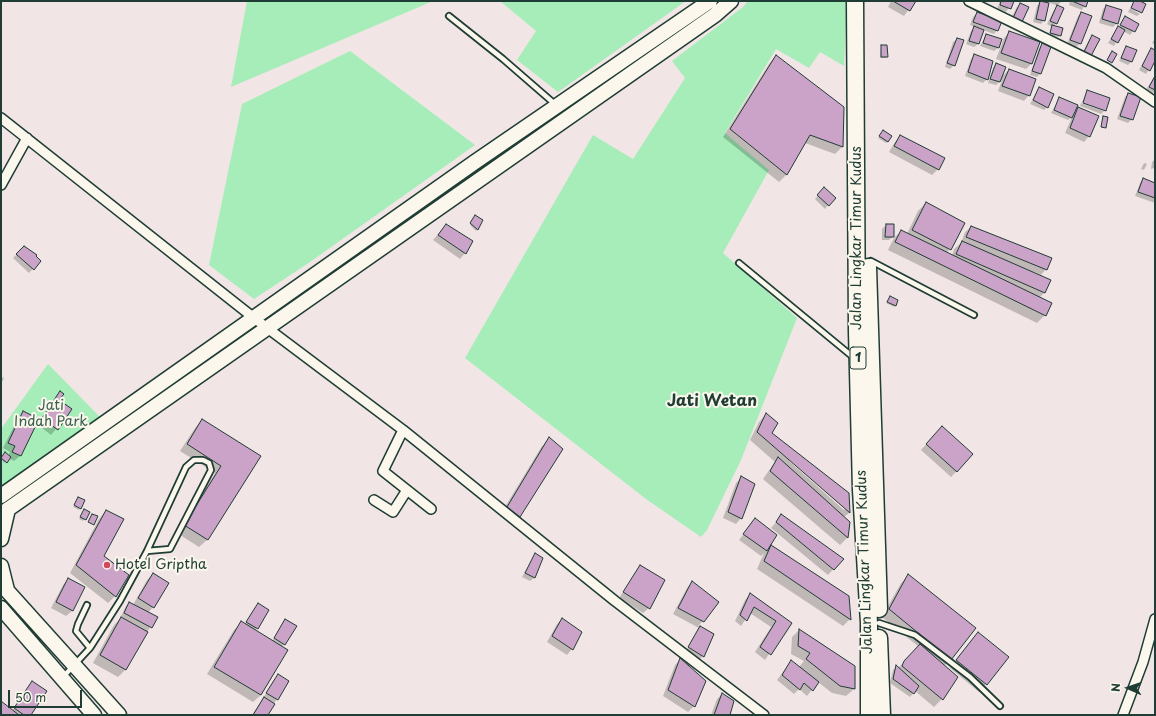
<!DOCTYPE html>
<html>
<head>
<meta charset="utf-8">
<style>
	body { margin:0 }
	#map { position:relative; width:1156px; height:716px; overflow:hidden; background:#f1e6e5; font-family:"Playpen Sans",sans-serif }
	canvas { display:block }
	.frame { position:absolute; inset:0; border:2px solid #1f3d34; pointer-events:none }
	.north { position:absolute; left:1108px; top:668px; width:40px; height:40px; -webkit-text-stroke:3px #fbf7ec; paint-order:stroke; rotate:272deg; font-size:11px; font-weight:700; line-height:16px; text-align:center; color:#1f3d34 }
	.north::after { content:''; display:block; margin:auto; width:14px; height:18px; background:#1f3d34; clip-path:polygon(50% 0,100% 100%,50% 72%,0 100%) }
	.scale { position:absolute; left:8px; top:690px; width:74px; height:18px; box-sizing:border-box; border:2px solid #1f3d34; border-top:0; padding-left:5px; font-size:12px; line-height:14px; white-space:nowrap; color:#1f3d34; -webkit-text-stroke:3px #fbf7ec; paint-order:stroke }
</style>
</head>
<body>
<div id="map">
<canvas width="1156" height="716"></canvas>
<div class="frame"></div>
<div class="north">N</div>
<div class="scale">50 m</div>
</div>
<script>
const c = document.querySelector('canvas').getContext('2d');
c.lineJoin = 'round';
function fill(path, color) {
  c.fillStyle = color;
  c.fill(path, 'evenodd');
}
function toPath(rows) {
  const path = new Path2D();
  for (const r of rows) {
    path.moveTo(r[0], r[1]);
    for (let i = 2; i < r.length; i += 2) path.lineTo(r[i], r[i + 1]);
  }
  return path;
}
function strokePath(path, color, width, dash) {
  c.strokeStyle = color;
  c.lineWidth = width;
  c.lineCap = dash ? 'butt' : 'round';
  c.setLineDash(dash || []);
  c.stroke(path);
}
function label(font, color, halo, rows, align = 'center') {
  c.font = font + ' "Playpen Sans",sans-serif';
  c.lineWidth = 4;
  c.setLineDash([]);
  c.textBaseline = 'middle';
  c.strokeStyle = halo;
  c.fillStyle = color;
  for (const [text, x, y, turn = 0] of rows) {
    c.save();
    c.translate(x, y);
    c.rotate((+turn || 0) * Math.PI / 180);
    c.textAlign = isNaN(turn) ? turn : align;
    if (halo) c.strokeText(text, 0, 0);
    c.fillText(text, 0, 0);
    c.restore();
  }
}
const green = toPath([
	[247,1,433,1,231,87],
	[500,1,686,1,558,92,517,60,536,31],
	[748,1,847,1,844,66,820,52,809,68,776,49,725,133,769,170,723,253,797,318,741,460,707,530,701,537,646,499,465,358,593,135,633,159,685,78,672,61,743,7],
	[350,51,475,145,310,262,254,299,209,265,242,104],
	[48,364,100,417,1,491,1,429]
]);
const shadow = toPath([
	[891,1,915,1,904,16,888,7],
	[1000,1,1013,1,1006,12,997,9],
	[1045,1,1062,1,1057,6,1056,23,1053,27,1060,35,1058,37,1050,35,1052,27,1047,24,1054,10,1058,6],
	[1070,1,1087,1,1082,10,1069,5],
	[1040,2,1044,20,1041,24,1033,22,1037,6],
	[1020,4,1027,8,1010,22,1016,8],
	[1106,6,1117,23,1113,27,1099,23,1103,9],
	[1130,8,1140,14,1137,16,1128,12],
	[977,13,997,30,994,34,983,30,978,44,974,47,966,44,971,31,975,27,970,25,973,17],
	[1082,13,1091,16,1080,44,1076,47,1067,44,1078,16],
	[1125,18,1138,25,1130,35,1123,31,1114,46,1108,43],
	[1010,32,1039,42,1031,64,1026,69,996,59,1004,38],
	[986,35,998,48,994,51,980,46],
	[1093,36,1091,55,1081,55,1089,40],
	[1155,38,1155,45,1152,43],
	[957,39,954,65,950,69,945,67,953,42],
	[1043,45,1040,74,1037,77,1030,75,1039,48],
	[881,46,887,57,885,58,880,58],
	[1126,47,1131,62,1128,65,1119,61],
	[1151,49,1155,51,1155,59,1146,74,1139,70],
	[776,56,843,108,842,147,835,154,805,143,786,175,779,182,723,137,769,64],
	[974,56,987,79,983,83,965,76,971,59],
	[996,64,1001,77,1009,70,1029,95,1024,101,998,91,1002,80,996,85,988,83,993,68],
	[1155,75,1155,91,1152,94,1146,90],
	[1039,89,1047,107,1044,110,1030,104],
	[1087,92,1109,99,1104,111,1104,109,1082,102],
	[1128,94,1132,119,1128,123,1117,119,1125,97],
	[1060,98,1072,115,1079,109,1089,136,1084,142,1065,133,1072,117,1068,120,1051,113],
	[1081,103,1104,111,1101,114,1080,106],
	[882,132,891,136,886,143,878,138],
	[900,136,938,169,932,175,889,152,895,142],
	[1154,160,1154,168,1151,169,1152,162],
	[1144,163,1147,164,1144,170,1141,169],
	[1143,179,1155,184,1155,203,1135,196,1140,183],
	[821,192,828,205,825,209,815,199],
	[926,203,964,223,947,253,952,256,954,249,961,243,965,232,971,227,1046,269,1041,275,1034,272,1034,274,1044,293,1039,298,1045,315,1037,323,888,250,894,238,901,231,907,234,918,211],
	[474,218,478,229,476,231,470,225],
	[446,225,465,253,460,259,433,240],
	[886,225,893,237,889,240,882,240,882,229],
	[24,247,40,261,29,273,13,258],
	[890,297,895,305,894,307,886,303],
	[1,377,4,378,1,384],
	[60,392,58,401,71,410,51,435,37,424],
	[24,412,38,419,20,456,14,461,8,458,4,463,1,458,5,454,8,456,10,452,3,448,18,418],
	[766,414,771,434,848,493,849,513,844,517,849,522,847,538,840,545,763,479,775,462,750,440,759,422],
	[790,460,846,508,844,510,789,461],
	[202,420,260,456,207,540,199,547,177,533,215,473,180,451,195,428],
	[936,433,972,455,951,477,921,450],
	[549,439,519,516,512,524,500,515,542,446],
	[742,477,741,518,736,524,723,518,736,483],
	[77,499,80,508,79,510,73,507],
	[106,511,102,557,115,596,108,603,70,573,99,519],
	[83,512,89,513,83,521,79,519],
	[781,516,842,559,828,575,771,528],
	[755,519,770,545,848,597,850,619,843,626,757,569,764,553,761,556,739,540],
	[535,554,542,558,534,578,530,581,522,577],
	[640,567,649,608,643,613,619,598],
	[153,574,153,607,148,613,156,617,125,670,118,677,93,663,114,625,122,617,121,616,126,606,130,603,133,605,147,580],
	[908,576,951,659,944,666,957,677,942,699,934,707,915,691,910,697,890,683,893,670,896,667,898,668,919,647,882,617,901,583],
	[68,579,84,587,72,611,66,616,51,608,63,585],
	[692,582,703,621,698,626,712,634,703,656,700,659,686,651,699,628,673,614,687,588],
	[750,594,790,623,765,660,755,652,771,627,750,613,741,626,735,621,745,600],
	[258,605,268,611,255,631,272,641,285,620,295,627,282,647,261,695,253,702,207,674,234,630,241,623,244,625],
	[562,619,572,649,567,655,547,642,557,624],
	[799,630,854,667,854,689,846,696,832,693,818,682,807,696,799,689,794,694,777,680,791,661,799,667,804,661,791,654,792,637],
	[978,633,1008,657,979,692,950,668],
	[680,660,705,681,694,706,688,712,663,696,675,665],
	[278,675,288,681,267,715,252,715],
	[32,682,30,715,1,715,1,702,12,711],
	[722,694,729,715,711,715,717,699]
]);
const building = toPath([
	[893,1,916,1,910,11,893,1],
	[1001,1,1014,1,1011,9,1000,5,1001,1],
	[1040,1,1049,3,1045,21,1036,19,1040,1],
	[1072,1,1088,1,1086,7,1072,1],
	[1134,1,1140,1,1146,4,1142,13,1131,8,1134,1],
	[1020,3,1029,7,1022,22,1013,18,1020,3],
	[1057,5,1064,8,1057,24,1050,21,1057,5],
	[1106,5,1122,10,1118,24,1102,19,1106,5],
	[977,12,1002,21,998,31,973,22,977,12],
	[1081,12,1092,16,1081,44,1070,40,1081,12],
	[1125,16,1139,24,1135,32,1120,25,1125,16],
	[1052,25,1063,28,1061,36,1050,33,1052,25],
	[974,26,984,30,979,44,969,41,974,26],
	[1118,26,1125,30,1118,43,1111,39,1118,26],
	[1009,31,1040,42,1032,64,1001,53,1009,31],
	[986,34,1002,39,999,48,983,43,986,34],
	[1092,35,1100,39,1091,56,1084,52,1092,35],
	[957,38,964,40,955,66,947,63,957,38],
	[1042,43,1051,47,1041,74,1032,71,1042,43],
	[881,45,887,45,888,57,881,57,881,45],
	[1126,46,1137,50,1132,62,1121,58,1126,46],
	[1151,48,1155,50,1155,61,1150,71,1142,66,1151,48],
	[1112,51,1117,54,1112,63,1107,60,1112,51],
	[974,54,993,61,988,80,968,72,974,54],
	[776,55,844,107,843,147,810,135,787,175,730,129,776,55],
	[996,63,1006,67,1000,82,990,79,996,63],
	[1009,69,1036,79,1030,96,1002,86,1009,69],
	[1155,76,1155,90,1149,87,1155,76],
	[1039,87,1054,94,1048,108,1033,100,1039,87],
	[1087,90,1110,98,1106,111,1083,103,1087,90],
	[1128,93,1141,97,1133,120,1120,116,1128,93],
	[1059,97,1078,105,1072,118,1054,110,1059,97],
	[1078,107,1099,116,1090,137,1070,128,1078,107],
	[1103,116,1108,117,1106,128,1101,127,1103,116],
	[883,130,892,136,888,142,879,136,883,130],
	[900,135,945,158,939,170,894,146,900,135],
	[1143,178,1155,183,1155,198,1138,192,1143,178],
	[824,187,836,198,829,206,817,195,824,187],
	[926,202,965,223,951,250,912,230,926,202],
	[475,215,483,220,478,230,470,223,475,215],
	[446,224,473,241,466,254,438,235,446,224],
	[886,224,894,224,894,237,885,237,886,224],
	[971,226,1052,258,1047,270,966,237,971,226],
	[901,230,1052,303,1046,316,895,242,901,230],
	[962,241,1051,280,1045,293,956,254,962,241],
	[24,246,37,255,36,256,41,261,34,270,16,254,24,246],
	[890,296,898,300,896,306,887,302,890,296],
	[60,391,64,394,59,400,72,409,58,430,42,418,60,391],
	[23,411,39,419,21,456,12,452,15,446,8,443,23,411],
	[766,413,778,423,772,433,849,493,850,513,757,432,766,413],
	[202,419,261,456,208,540,184,525,221,466,187,444,202,419],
	[942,426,973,454,957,472,926,444,942,426],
	[549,437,563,449,520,517,507,507,549,437],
	[5,452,11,457,7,463,1,458,5,452],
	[778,457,850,522,848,538,770,471,778,457],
	[741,476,755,484,742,519,728,512,741,476],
	[78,497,85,500,81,509,74,505,78,497],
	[84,509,90,512,86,520,80,517,84,509],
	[106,510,124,519,104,556,129,575,116,597,76,565,106,510],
	[92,514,98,516,94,525,88,522,92,514],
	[781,514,844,559,834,570,776,522,781,514],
	[755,518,777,535,767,551,743,534,755,518],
	[771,545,849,596,851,620,764,561,771,545],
	[535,553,543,558,535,578,525,573,535,553],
	[640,565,665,580,650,609,623,592,640,565],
	[153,573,169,583,154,608,138,598,153,573],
	[908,574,976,628,951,660,889,609,908,574],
	[68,578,85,587,73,611,56,602,68,578],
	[692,581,719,602,704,622,678,608,692,581],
	[750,593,792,623,771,655,760,647,776,621,754,607,747,621,740,615,750,593],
	[129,602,158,617,152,628,124,613,129,602],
	[258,603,269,610,258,629,246,622,258,603],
	[121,617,148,632,126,670,100,655,121,617],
	[562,618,582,632,573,650,552,636,562,618],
	[285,619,297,626,285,645,274,638,285,619],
	[241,621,288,650,261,695,214,667,241,621],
	[700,626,714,634,704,657,688,647,700,626],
	[799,629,855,666,855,689,840,686,806,659,810,653,798,646,799,629],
	[978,632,1009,657,987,685,956,660,978,632],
	[920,644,958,677,943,700,902,666,904,661,920,644],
	[680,658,706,681,695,707,668,690,680,658],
	[791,660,819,682,813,691,804,683,800,690,782,675,791,660],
	[896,665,919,686,914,694,893,679,896,665],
	[278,674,289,681,278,700,266,693,278,674],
	[32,681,47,691,31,715,24,715,14,708,32,681],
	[722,693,734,701,730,715,714,715,722,693],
	[264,697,275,704,268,715,253,715,264,697],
	[1,701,19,715,1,715,1,701]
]);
const lane = toPath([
	[449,16,503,59,556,105],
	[871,261,974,315],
	[739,263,853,357],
	[87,605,78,624,76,631,90,648],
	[879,623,915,635,970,677,1000,706],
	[63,677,90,648,120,601,147,551,186,467,194,460,203,460,209,463,211,470,170,549,147,551]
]);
const street = toPath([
	[969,1,1106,68,1155,102],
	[1,118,254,318,403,430,615,601,764,715],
	[1,185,27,138],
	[403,430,383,471,431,509],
	[374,500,393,512,407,490],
	[1123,715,1143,662,1155,619]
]);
const primary = toPath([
	[1,496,475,162,710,1],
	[1,514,715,15,731,1],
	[1,539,8,509],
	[1,566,7,590],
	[1,584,119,715],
	[1,608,94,715]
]);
const highway = toPath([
	[855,1,857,332,861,490,869,623,869,715],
	[868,267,879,609],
	[879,638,882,715]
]);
const markers = [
	[107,565,4,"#d1495b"]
];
const shields = [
	[858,358,16]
];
const shieldNames = [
	["1",858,358]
];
const streetNames = [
	["Jalan Lingkar Timur Kudus",857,238,-90],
	["Jalan Lingkar Timur Kudus",865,562,-92]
];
const parkNames = [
	["Jati",51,406],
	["Indah Park",51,422]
];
const poiNames = [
	["Hotel Griptha",115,565]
];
const quarterNames = [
	["Jati Wetan",712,402]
];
fill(green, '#a6edb9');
fill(shadow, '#0003');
fill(building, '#cba2c8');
strokePath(building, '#1f3d34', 1);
strokePath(lane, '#1f3d34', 8);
strokePath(street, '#1f3d34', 12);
strokePath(primary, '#1f3d34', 17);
strokePath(highway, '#1f3d34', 19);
strokePath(lane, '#fbf7ec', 4.5);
strokePath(street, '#fbf7ec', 9);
strokePath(primary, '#fbf7ec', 14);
strokePath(highway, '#fbf7ec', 16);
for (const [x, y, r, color] of markers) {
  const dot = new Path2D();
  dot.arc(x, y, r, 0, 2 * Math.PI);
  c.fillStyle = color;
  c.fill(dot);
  strokePath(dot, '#fbf7ec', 1.5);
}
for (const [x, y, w] of shields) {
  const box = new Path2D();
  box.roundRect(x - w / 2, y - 11, w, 22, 3);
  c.fillStyle = '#fbf7ec';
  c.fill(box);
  strokePath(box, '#1f3d34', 1);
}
label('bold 13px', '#1f3d34', null, shieldNames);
label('14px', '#1f3d34', '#fbf7ec', streetNames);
label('14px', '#3a604f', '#fbf7ec', parkNames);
label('14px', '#1f3d34', '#fbf7ec', poiNames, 'left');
label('bold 16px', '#1f3d34', '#fbf7ec', quarterNames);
</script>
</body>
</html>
